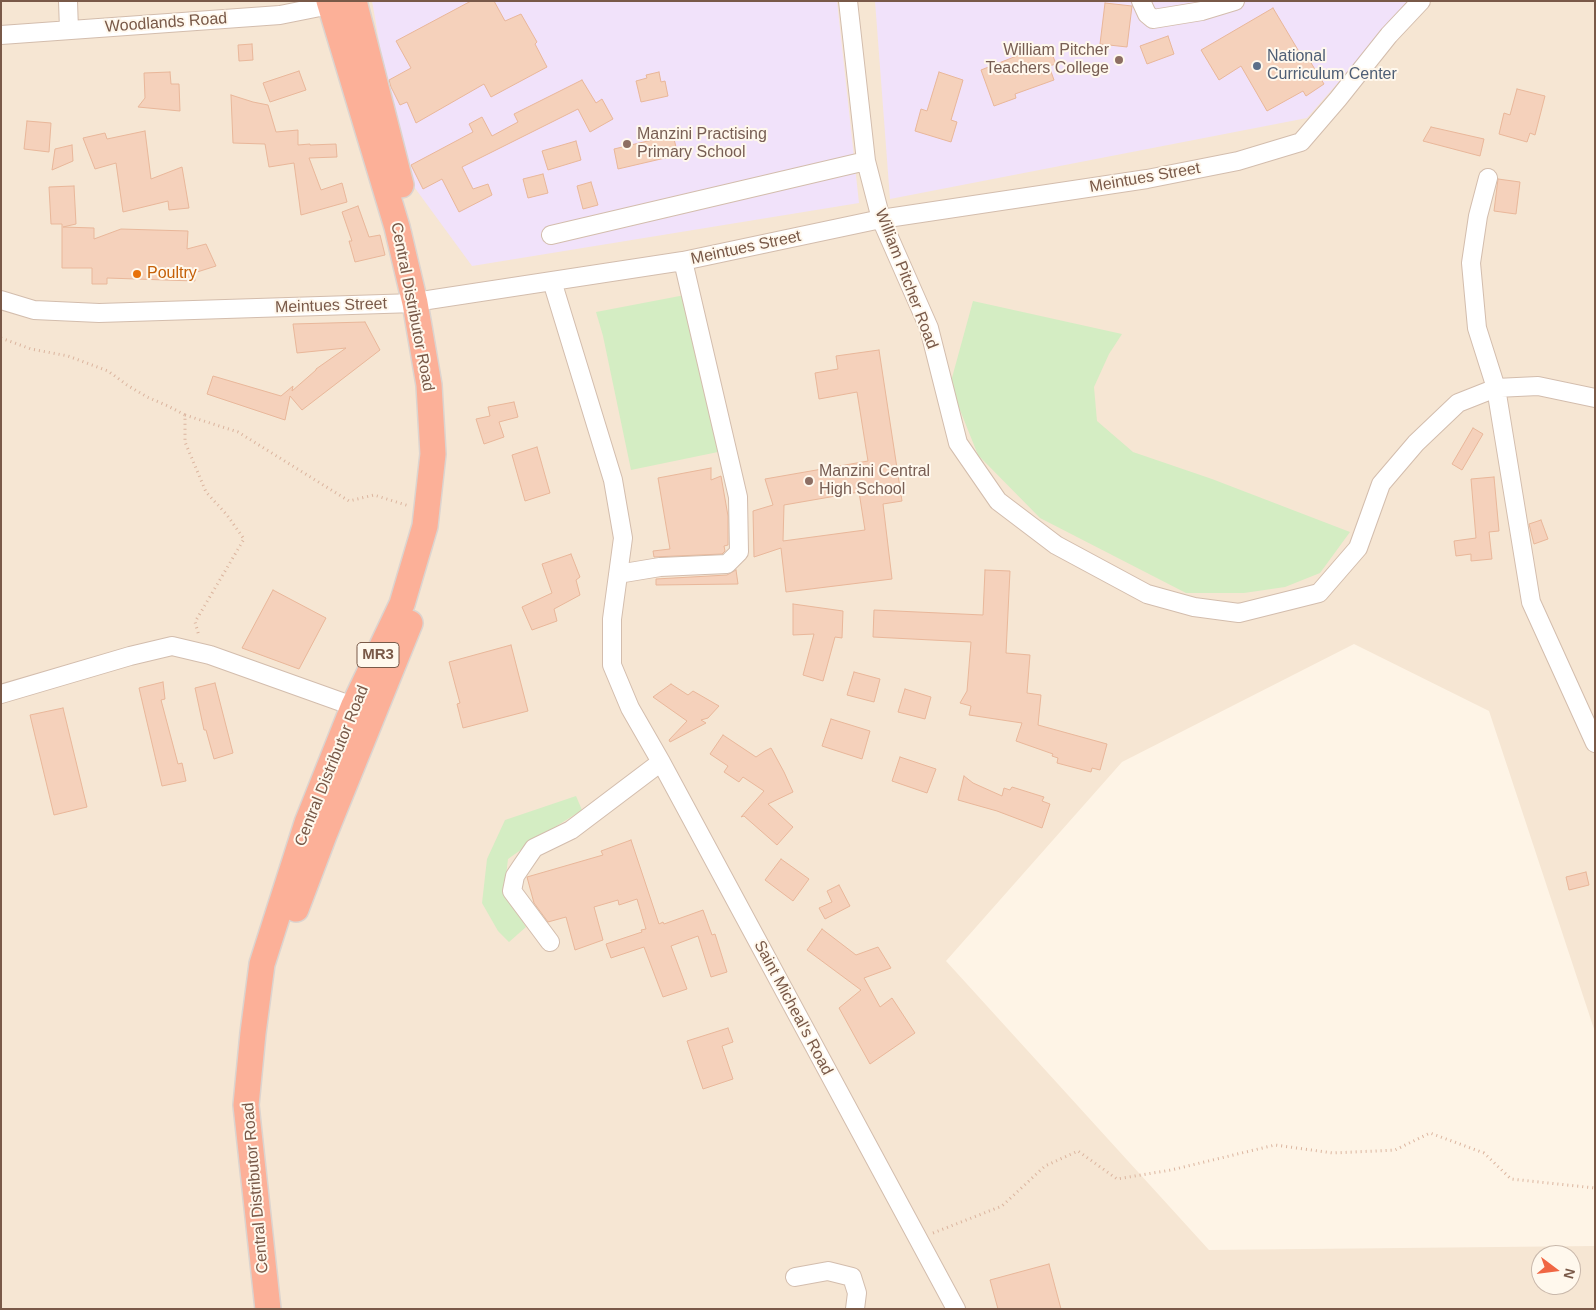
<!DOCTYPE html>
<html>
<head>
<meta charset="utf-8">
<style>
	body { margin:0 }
	#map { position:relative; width:1596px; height:1310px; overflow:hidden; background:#fef4e6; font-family:Helvetica,sans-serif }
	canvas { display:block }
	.frame { position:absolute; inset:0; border:2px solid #795948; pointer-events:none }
	.north { position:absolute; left:1531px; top:1245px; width:50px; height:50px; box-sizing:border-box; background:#fff8ed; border:1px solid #c9b8ab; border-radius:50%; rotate:105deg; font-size:14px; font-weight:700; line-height:20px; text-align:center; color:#795948 }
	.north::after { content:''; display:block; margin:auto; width:18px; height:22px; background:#f06643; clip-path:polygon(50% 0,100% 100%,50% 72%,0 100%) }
</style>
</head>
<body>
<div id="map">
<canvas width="1596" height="1310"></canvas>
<div class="frame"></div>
<div class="north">N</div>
</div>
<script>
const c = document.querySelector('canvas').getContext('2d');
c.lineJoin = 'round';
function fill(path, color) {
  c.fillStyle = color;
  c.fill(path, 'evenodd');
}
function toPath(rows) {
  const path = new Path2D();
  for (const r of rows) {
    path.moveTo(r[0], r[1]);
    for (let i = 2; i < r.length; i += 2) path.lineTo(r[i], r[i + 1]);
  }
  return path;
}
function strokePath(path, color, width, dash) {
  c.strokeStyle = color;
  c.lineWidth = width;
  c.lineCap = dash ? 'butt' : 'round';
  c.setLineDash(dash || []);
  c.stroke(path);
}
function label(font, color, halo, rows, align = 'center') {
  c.font = font + ' Helvetica,sans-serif';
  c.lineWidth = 4;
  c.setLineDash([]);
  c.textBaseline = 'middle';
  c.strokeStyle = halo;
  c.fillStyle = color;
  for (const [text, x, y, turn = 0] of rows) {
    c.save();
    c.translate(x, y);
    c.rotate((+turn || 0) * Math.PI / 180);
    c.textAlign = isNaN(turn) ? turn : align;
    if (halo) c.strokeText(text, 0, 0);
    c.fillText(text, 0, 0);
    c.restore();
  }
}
const residential = toPath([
	[1,1,1595,1,1595,1032,1489,711,1354,644,1122,762,946,961,1209,1250,1594,1246,1595,1309,1,1309],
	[1541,1255,1571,1255,1571,1285,1541,1285]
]);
const education = toPath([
	[372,1,837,1,859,203,472,266,412,184,390,104],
	[875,1,1410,1,1307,118,890,199]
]);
const green = toPath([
	[685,295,718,452,631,470,603,336,596,312],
	[973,301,1122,334,1109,354,1094,387,1097,421,1133,452,1212,479,1350,532,1320,573,1285,587,1244,593,1186,593,1040,518,978,455,950,385],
	[576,796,582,810,536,839,508,859,506,876,510,902,526,927,509,942,498,931,482,903,487,859,505,820]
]);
const building = toPath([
	[471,1,494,1,505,21,521,14,537,42,535,44,547,67,491,97,484,84,416,123,407,102,400,105,391,87,389,80,411,68,396,41,471,1],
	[1105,3,1132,6,1127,47,1100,44,1105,3],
	[1273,8,1304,60,1308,58,1324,84,1306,96,1303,91,1267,111,1241,66,1219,80,1201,50,1273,8],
	[1168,36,1174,54,1147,64,1140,46,1168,36],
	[252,44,253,60,239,61,238,45,252,44],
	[1042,46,1045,53,1051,51,1056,64,1049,66,1054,80,1015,94,1016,98,994,106,981,70,1042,46],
	[299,71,306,90,270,102,263,83,299,71],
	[170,72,171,84,179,84,180,111,138,107,145,98,144,73,170,72],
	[659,72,661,82,665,81,668,96,641,102,636,81,647,78,646,75,659,72],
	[939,72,963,80,951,120,957,122,951,142,915,131,921,109,927,111,939,72],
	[582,80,596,103,602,99,613,119,590,132,578,109,462,167,473,189,488,184,492,195,459,212,442,179,423,189,411,165,473,132,469,124,482,117,492,136,518,122,514,114,582,80],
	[1517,89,1545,96,1535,135,1530,133,1527,142,1499,134,1504,113,1510,115,1517,89],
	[231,95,253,102,268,105,276,132,298,130,298,145,310,144,310,145,336,144,337,157,309,158,321,190,342,183,347,202,301,215,294,163,269,167,265,144,233,143,231,95],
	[27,121,51,123,49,152,24,149,27,121],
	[1431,127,1484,139,1480,156,1423,141,1431,127],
	[145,131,151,179,182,167,189,208,169,210,168,201,123,212,116,163,95,169,83,138,105,133,107,139,145,131],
	[673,135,678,155,618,169,614,149,673,135],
	[576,141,581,160,548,170,542,151,576,141],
	[72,145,73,161,52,170,55,149,72,145],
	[543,174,548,193,528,198,523,179,543,174],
	[1498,179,1520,182,1516,214,1494,211,1498,179],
	[591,182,598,205,583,209,577,186,591,182],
	[74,186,76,224,63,227,94,228,94,239,121,229,188,231,187,249,206,244,216,266,194,273,195,281,107,278,107,284,92,284,92,268,62,268,62,224,51,224,49,187,74,186],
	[358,206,369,237,380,235,385,255,355,262,349,241,352,241,342,212,358,206],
	[365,322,380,350,302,410,290,396,285,420,207,394,213,376,281,396,293,386,292,391,316,370,316,369,346,348,297,353,293,324,365,322],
	[879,350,902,501,883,504,892,579,786,592,781,548,754,557,753,511,773,505,765,479,868,461,857,392,819,399,815,373,838,369,836,356,879,350],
	[859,492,865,530,783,541,784,505,859,492],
	[514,402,518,417,499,422,504,437,484,444,476,419,490,416,488,407,514,402],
	[1473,428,1483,434,1462,470,1452,464,1473,428],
	[537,447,550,493,525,501,512,455,537,447],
	[711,468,711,480,721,476,728,516,728,545,724,546,725,551,722,554,654,557,653,551,670,549,658,478,711,468],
	[1494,477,1499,531,1489,532,1492,559,1471,561,1471,554,1456,556,1454,541,1476,538,1471,479,1494,477],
	[1541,520,1548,539,1534,544,1529,524,1541,520],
	[571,554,580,577,576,580,580,595,554,609,557,621,532,630,522,607,552,593,542,564,571,554],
	[736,570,738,584,656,585,656,579,727,575,736,570],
	[985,570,1010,571,1006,653,1030,655,1027,693,1041,695,1038,725,1107,744,1100,770,1092,768,1091,772,1057,763,1058,758,1052,756,1053,754,1016,741,1022,723,969,715,971,706,960,703,967,691,971,642,873,637,874,610,983,615,985,570],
	[273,590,326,618,299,669,242,648,273,590],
	[793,604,843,611,842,638,835,637,823,681,803,675,814,634,793,635,793,604],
	[511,645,528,711,463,728,457,704,460,703,449,662,511,645],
	[854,672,880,679,874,702,847,695,854,672],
	[163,682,165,699,161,700,178,764,182,763,186,781,162,786,139,688,163,682],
	[215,683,233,753,214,759,206,730,204,730,195,688,215,683],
	[671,684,688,695,693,691,719,706,708,718,701,720,706,723,670,742,669,740,687,721,653,697,671,684],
	[905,689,931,697,925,719,898,712,905,689],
	[63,708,87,807,54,815,30,715,63,708],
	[831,719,870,731,862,759,822,746,831,719],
	[723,735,756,757,765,751,771,748,784,772,793,792,768,804,793,827,777,845,744,816,741,817,764,791,743,777,739,782,724,772,728,766,710,754,723,735],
	[900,757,936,769,927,793,892,781,900,757],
	[964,776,973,783,1002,796,1004,788,1010,790,1012,787,1044,797,1042,801,1050,804,1042,828,997,811,958,800,964,776],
	[631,840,659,924,663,922,664,924,703,910,712,935,715,934,727,972,711,977,698,936,671,946,687,989,663,997,644,947,611,958,606,944,642,932,641,930,646,929,637,899,619,905,618,900,594,907,603,940,575,950,566,917,548,922,534,903,527,877,603,855,601,851,631,840],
	[781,859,809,879,793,901,765,880,781,859],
	[1586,872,1589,885,1569,890,1566,877,1586,872],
	[839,885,850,906,825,919,819,908,832,902,827,891,839,885],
	[822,929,856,955,878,947,891,968,864,978,880,1007,892,998,915,1033,870,1064,839,1008,861,990,807,950,822,929],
	[728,1028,733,1042,722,1046,733,1079,703,1089,687,1041,728,1028],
	[1049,1264,1061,1309,998,1309,990,1280,1049,1264]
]);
const path = toPath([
	[1,338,31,349,68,356,108,371,127,385,147,397,168,406,185,415,185,442,206,492,227,515,244,539,195,622,199,636],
	[185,415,238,432,349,501,374,495,409,506],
	[933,1233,1002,1206,1045,1166,1078,1151,1117,1179,1171,1170,1275,1145,1333,1153,1395,1150,1430,1133,1484,1153,1511,1179,1595,1188]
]);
const minor = toPath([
	[68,1,69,30],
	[848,1,866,161,881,219,929,328,958,443,998,501,1056,545,1147,594,1194,607,1239,613,1319,593,1358,548,1381,484,1416,443,1458,403,1496,388,1538,386,1595,398],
	[1141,1,1147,14,1153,19,1202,11,1235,1],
	[1,35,280,15,330,5],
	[1488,178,1478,216,1471,263,1477,328,1496,388,1531,602,1595,743],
	[551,235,866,161],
	[552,281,613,480,623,538,612,619,612,665,630,708,661,762,956,1309],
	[1,300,34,310,99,313,415,303,428,300,683,261,881,219,1147,179,1238,161,1301,142,1338,99,1389,35,1421,1],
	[618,574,660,567,727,564,739,552,738,497,683,261],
	[1,694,130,656,172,646,210,655,364,710],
	[550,942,512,891,515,876,521,867,534,848,571,830,661,762],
	[795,1277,828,1271,852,1277,857,1293,855,1309]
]);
const highway = toPath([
	[354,1,401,185],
	[296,909,324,835,410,623],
	[268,1309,246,1105,253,1033,262,964,307,823,354,705,402,604,425,526,433,454,429,385,415,303,397,227,329,1]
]);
const markers = [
	[1119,60,5,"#8d6e63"],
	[1257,66,5,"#5c6f8a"],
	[627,144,5,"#8d6e63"],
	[137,274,5,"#e8710a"],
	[809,481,5,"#8d6e63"]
];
const shields = [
	[378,655,42]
];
const shieldNames = [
	["MR3",378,655]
];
const streetNames = [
	["Woodlands Road",166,23,-4],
	["Meintues Street",1145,178,-10],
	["Meintues Street",746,248,-12],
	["William Pitcher Road",906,279,69],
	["Meintues Street",331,306,-2],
	["Central Distributor Road",412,307,79],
	["Central Distributor Road",332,766,-68],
	["Saint Micheal's Road",793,1008,62],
	["Central Distributor Road",256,1188,-95]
];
const educationNames = [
	["William Pitcher",1109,51,"right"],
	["Teachers College",1109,69,"right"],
	["Manzini Practising",637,135],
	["Primary School",637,153],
	["Manzini Central",819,472],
	["High School",819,490]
];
const serviceNames = [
	["National",1267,57],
	["Curriculum Center",1267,75]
];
const foodNames = [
	["Poultry",147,274]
];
fill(residential, '#f6e6d3');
fill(education, '#f1e2fa');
fill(green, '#d4edc3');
fill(building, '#f5d1bb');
strokePath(building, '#e9b79a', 1);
strokePath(minor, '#d3bdad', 20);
strokePath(highway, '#dcd4cf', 28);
strokePath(path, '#dbb49e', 3, [1, 4]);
strokePath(minor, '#fff', 18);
strokePath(highway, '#fcb098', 25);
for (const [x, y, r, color] of markers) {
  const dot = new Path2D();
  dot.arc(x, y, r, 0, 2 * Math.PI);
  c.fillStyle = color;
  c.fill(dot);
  strokePath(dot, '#fff8ed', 2);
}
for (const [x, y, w] of shields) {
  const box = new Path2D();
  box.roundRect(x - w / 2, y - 12.5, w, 25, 4);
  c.fillStyle = '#fff8ed';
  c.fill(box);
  strokePath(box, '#795948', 1);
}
label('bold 15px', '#795948', null, shieldNames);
label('16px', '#795948', '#fff8ed', streetNames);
label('16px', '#785e54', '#fff8ed', educationNames, 'left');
label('16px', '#4e5e75', '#fff8ed', serviceNames, 'left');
label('16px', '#c56008', '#fff8ed', foodNames, 'left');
</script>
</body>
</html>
